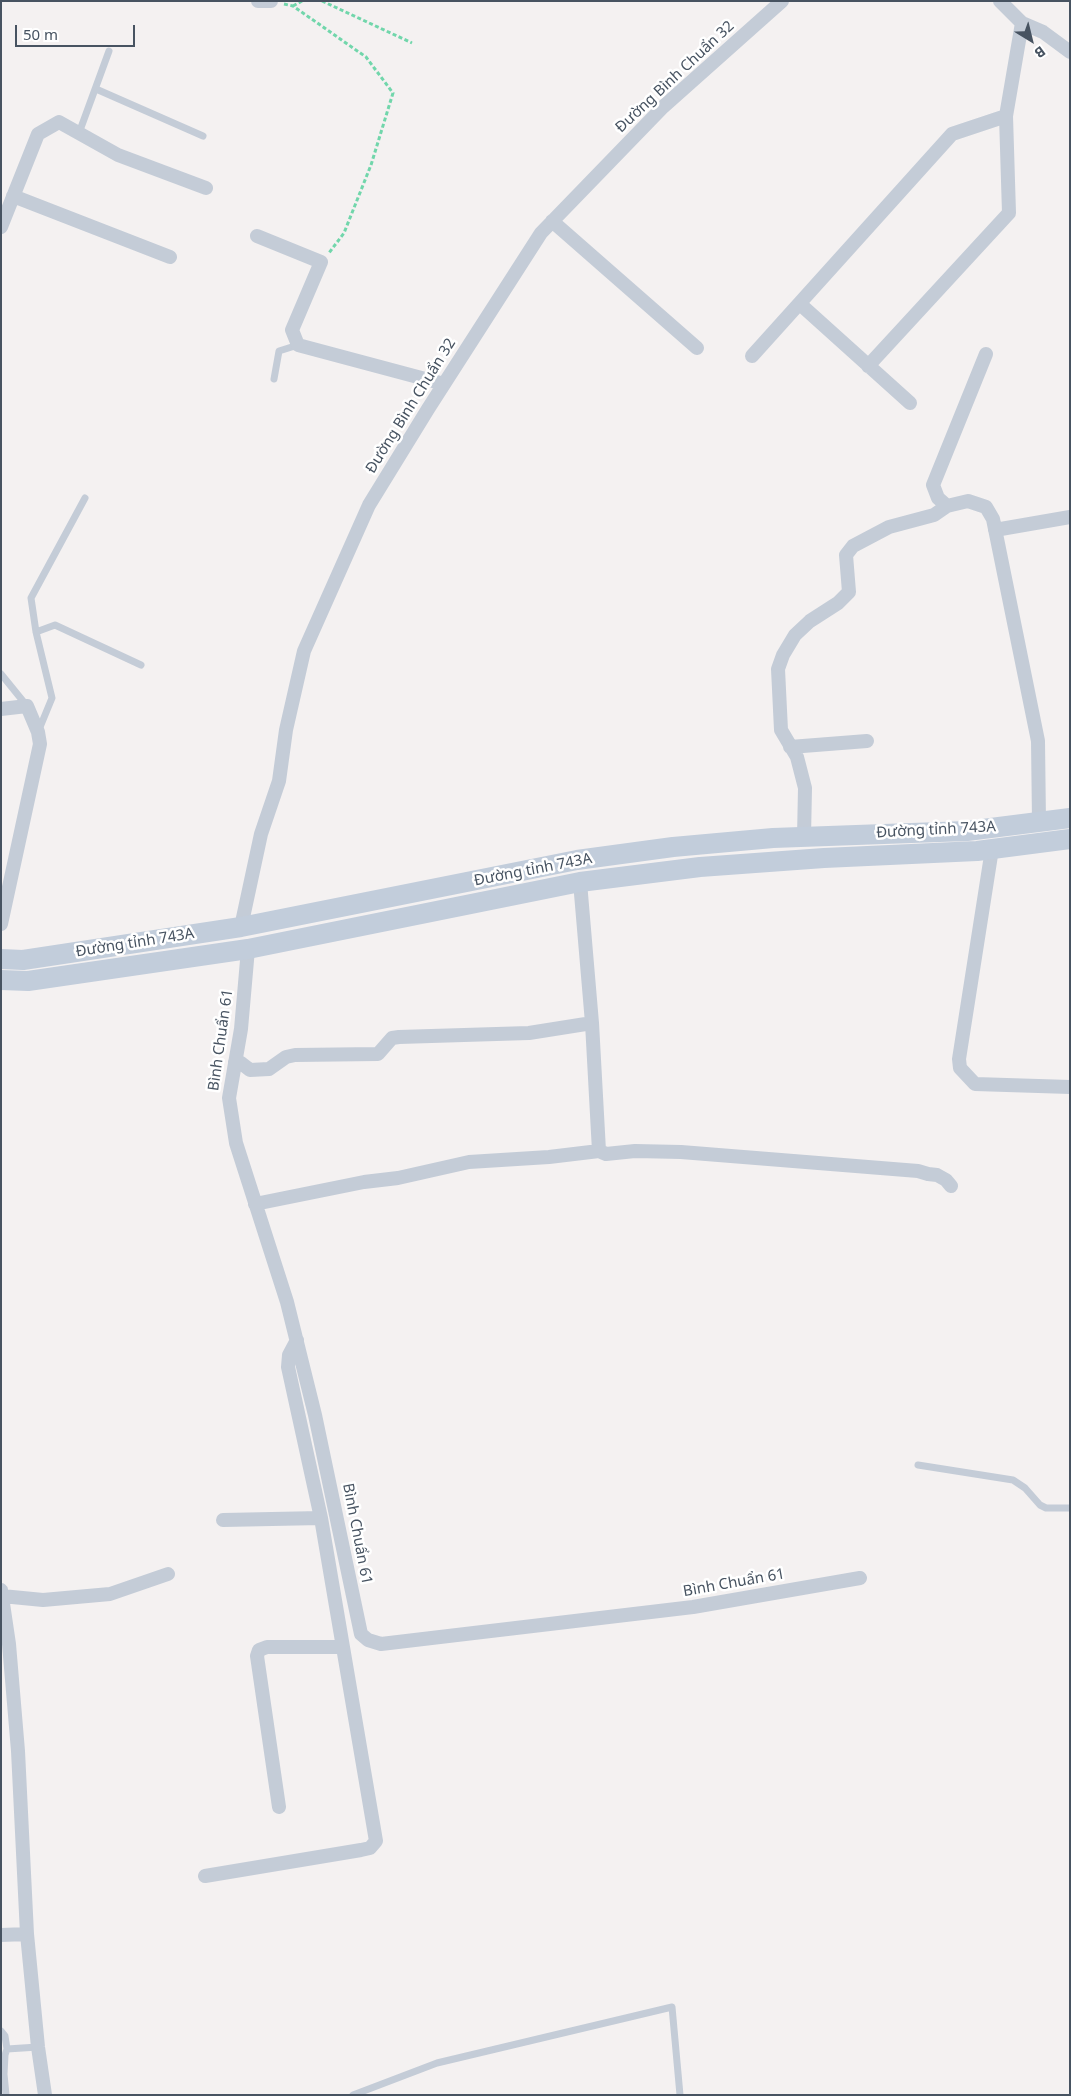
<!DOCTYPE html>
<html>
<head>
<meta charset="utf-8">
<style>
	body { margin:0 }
	#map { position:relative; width:1071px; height:2096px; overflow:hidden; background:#f4f1f1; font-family:"Noto Sans",sans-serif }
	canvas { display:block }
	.frame { position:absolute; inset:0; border:2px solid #475361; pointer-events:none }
	.north { position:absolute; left:1006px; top:15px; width:50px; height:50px; -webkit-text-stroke:4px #fff; paint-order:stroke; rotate:144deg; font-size:14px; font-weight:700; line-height:20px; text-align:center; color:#475361 }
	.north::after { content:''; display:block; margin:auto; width:18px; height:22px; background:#475361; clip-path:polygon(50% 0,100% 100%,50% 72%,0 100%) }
	.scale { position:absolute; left:15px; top:25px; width:120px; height:22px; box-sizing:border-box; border:2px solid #475361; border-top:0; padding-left:6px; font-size:15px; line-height:18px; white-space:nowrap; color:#475361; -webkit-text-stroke:4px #fff; paint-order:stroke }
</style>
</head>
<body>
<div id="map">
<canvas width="1071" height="2096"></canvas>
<div class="frame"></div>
<div class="north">B</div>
<div class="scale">50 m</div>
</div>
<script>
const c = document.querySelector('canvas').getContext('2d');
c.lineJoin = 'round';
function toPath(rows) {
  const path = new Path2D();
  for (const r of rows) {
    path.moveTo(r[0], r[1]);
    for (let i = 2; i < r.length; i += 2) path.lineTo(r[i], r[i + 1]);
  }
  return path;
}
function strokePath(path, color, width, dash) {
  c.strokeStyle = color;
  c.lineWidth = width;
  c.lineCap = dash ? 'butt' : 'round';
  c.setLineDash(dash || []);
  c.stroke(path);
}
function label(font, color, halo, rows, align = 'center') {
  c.font = font + ' "Noto Sans",sans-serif';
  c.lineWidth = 5;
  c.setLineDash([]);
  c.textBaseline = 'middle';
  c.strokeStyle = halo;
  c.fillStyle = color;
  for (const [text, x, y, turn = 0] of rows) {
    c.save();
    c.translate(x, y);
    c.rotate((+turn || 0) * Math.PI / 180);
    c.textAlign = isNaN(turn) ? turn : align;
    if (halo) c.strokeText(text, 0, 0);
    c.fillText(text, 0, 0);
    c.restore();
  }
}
const path = toPath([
	[322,1,412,43],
	[284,4,293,6,366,57,393,93,371,165,344,233,329,253],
	[293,6,302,1]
]);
const service = toPath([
	[96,89,203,136],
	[79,133,109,51],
	[274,379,279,351,298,345],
	[36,632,55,625,141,665],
	[1,674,27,706],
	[38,732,52,698,36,632,31,598,85,498],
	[918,1465,1013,1480,1025,1488,1040,1505,1046,1508,1070,1508],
	[1,2031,5,2036,7,2049],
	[6,2095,4,2074,5,2055,7,2049,38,2047],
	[353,2095,437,2063,672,2007,680,2095]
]);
const minor = toPath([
	[258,1,271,1],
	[1000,1,1022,23,1043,32,1070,52],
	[13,196,170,257],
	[552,221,697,348],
	[1,227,38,134,59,122,118,155,206,188],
	[257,236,321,262,292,330,298,345,444,384],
	[800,304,910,403],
	[986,354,933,485,938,498,947,506,968,501,986,507,993,519,1038,741,1039,822],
	[752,356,952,134,1006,116],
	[868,366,1009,213,1006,116,1022,23],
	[995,530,1070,517],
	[1,709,27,706,38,732,40,744,1,924],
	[790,747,867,741],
	[804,837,805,788,797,757,781,730,778,669,783,655,795,635,810,621,838,603,849,592,846,555,853,546,889,527,934,515,947,506],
	[992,849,959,1059,960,1068,975,1084,1070,1087],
	[580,882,592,1023,599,1151,606,1154,635,1151,681,1152,918,1171,928,1174,937,1175,946,1180,951,1186],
	[241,927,261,834,279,781,286,730,304,651,369,505,428,409,541,233,663,107,782,1],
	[248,949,241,1029,229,1098,236,1143,287,1302,315,1415,361,1634,368,1640,381,1644,693,1607,860,1578],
	[235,1062,241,1063,250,1070,269,1069,286,1057,295,1055,378,1054,392,1038,399,1037,529,1033,592,1023],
	[255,1204,364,1182,398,1178,469,1162,549,1157,599,1151],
	[223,1520,321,1518],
	[1,1590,9,1644,18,1751,27,1934,38,2047,45,2095],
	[2,1596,43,1600,110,1594,168,1574],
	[279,1807,257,1656,259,1650,267,1647,342,1647],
	[205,1876,361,1850,370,1848,376,1841,321,1518,288,1367,289,1355,297,1340],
	[1,1935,27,1934]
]);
const secondary = toPath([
	[1,959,23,960,241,927,577,860,673,847,773,838,967,831,1070,818],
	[1,980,28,981,248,949,580,882,700,867,824,858,977,851,1070,839]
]);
const streetNames = [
	["Đường Bình Chuẩn 32",675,77,-43],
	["Đường Bình Chuẩn 32",411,406,-58],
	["Đường tỉnh 743A",936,830,-3],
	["Đường tỉnh 743A",533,870,-11],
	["Đường tỉnh 743A",135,943,-9],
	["Bình Chuẩn 61",221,1040,-82],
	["Bình Chuẩn 61",357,1534,79],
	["Bình Chuẩn 61",734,1583,-10]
];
strokePath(path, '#71d6ab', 3, [4, 2.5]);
strokePath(service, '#c4ccd7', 7);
strokePath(minor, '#c4ccd7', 14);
strokePath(secondary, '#c2cddb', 20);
label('15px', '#475361', '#fff', streetNames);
</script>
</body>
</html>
